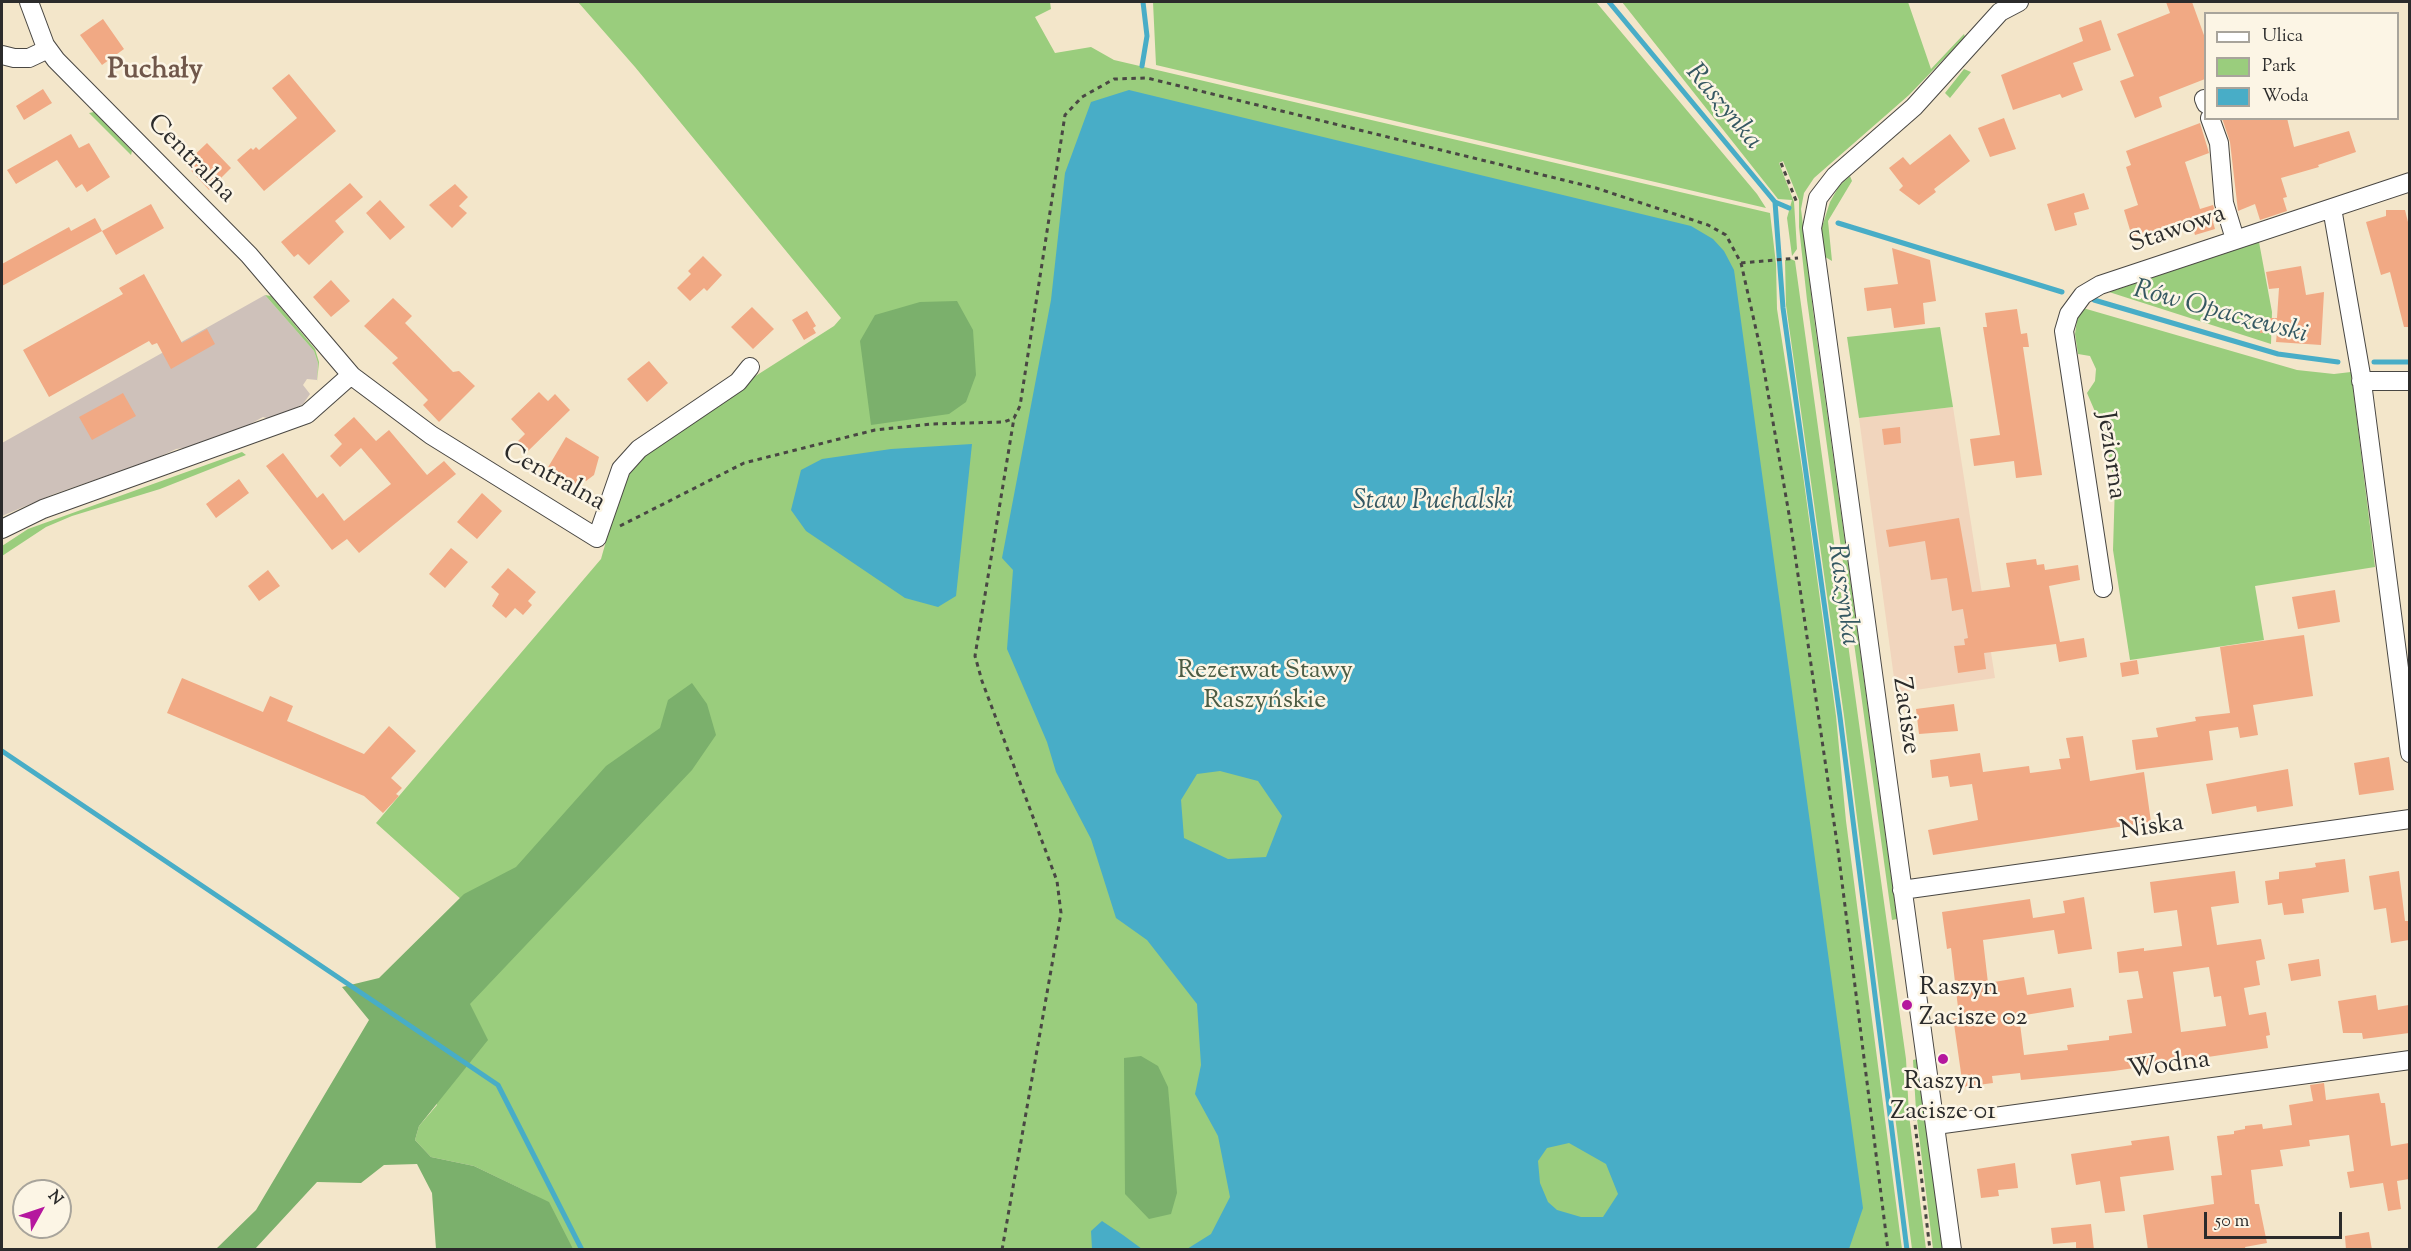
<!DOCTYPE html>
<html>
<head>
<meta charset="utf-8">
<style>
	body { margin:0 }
	#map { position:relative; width:2411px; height:1251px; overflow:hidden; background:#f3e6ca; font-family:"Sorts Mill Goudy",serif }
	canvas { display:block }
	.frame { position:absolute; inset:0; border:3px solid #2b2b2b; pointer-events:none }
	.legend { position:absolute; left:2204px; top:12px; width:195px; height:108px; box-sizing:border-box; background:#fcf5e5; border:2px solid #a8a49b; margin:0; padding:8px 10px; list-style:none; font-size:18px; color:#2b2b2b }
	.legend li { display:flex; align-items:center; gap:12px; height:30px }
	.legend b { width:30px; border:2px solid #a8a49b }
	.north { position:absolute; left:12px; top:1179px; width:60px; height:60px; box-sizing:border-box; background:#fcf5e5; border:2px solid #a8a49b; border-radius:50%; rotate:50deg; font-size:16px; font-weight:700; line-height:24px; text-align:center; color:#2b2b2b }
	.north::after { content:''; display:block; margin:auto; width:21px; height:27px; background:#b5179e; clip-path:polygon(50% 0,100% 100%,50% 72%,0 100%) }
	.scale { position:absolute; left:2204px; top:1212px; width:138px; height:27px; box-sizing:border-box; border:3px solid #2b2b2b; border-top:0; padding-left:8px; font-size:18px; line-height:21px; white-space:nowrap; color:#2b2b2b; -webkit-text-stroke:4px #fcf5e5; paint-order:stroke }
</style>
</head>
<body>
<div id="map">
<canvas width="2411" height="1251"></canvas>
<div class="frame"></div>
<ul class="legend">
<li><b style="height:8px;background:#fff"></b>Ulica</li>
<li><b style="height:16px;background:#9acd7d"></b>Park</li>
<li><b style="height:16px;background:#48adc7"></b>Woda</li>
</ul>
<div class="north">N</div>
<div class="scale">50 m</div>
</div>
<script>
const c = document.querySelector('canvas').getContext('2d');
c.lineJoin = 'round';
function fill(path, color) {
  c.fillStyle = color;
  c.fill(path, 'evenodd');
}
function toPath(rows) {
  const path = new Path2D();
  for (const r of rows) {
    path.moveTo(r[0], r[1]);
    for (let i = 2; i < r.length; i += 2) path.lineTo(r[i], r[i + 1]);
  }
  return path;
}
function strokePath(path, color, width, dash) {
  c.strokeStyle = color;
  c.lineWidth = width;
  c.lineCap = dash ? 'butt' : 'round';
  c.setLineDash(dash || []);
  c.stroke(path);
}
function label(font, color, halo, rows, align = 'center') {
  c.font = font + ' "Sorts Mill Goudy",serif';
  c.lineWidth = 5;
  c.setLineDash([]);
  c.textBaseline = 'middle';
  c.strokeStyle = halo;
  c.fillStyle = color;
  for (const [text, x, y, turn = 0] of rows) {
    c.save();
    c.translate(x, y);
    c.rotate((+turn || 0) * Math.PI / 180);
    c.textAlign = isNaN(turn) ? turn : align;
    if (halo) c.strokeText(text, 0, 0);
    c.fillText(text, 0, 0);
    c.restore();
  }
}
const built = toPath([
	[1953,407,1995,678,1896,693,1859,418]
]);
const industrial = toPath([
	[265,295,314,351,318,363,317,380,307,379,303,385,310,394,303,404,290,411,270,419,263,417,241,429,190,447,176,449,155,459,54,494,2,516,2,443]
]);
const green = toPath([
	[578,2,1050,2,1051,9,1035,17,1055,53,1091,47,1114,60,1770,213,1776,264,1777,309,1803,475,1836,716,1846,821,1902,1249,559,1249,534,1195,474,1166,431,1157,415,1140,419,1126,437,1105,394,1028,492,927,376,823,601,559,630,456,834,326,841,318,635,67],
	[1153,2,1596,2,1757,194,1766,208,1156,65],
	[1622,2,1908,2,1931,69,1964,34,1965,37,1909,95,1814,178,1804,193,1801,209,1813,310,1897,919,1892,920,1807,300,1799,227,1799,200,1783,161,1779,163,1794,202,1797,249,1792,256,1787,218,1792,200,1778,199],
	[1964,69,1971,72,1950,98,1945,93],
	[94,112,132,151,131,155,89,113],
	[1850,176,1852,181,1828,221,1832,261,1822,255,1822,227,1830,202,1839,186],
	[2259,242,2272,312,2271,344,2109,292],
	[1791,259,1795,261,1866,774,1906,1059,1909,1115,1926,1249,1912,1249,1844,716,1786,305,1785,260],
	[265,295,271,296,315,349,319,362,317,382,318,363,314,351],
	[2083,308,2297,370,2334,374,2351,372,2375,567,2255,586,2264,640,2130,660,2113,550,2115,484,2103,430,2087,393,2095,381,2096,369,2090,356,2078,354,2075,334,2077,320],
	[1940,327,1953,407,1859,418,1847,337],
	[242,452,246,455,160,489,72,516,46,527,2,556,2,546,28,529],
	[1917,1059,1944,1249,1933,1249,1916,1111,1913,1060]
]);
const forest = toPath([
	[957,301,973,330,976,375,966,402,949,414,871,425,860,341,875,315,920,302],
	[692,683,707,704,716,735,692,770,470,1004,488,1040,419,1126,415,1140,431,1157,474,1166,549,1202,573,1249,436,1249,432,1193,417,1164,384,1165,361,1183,317,1182,255,1249,216,1249,256,1210,369,1020,342,987,379,978,464,894,516,867,606,766,660,728,668,700],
	[1141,1056,1158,1066,1168,1087,1177,1193,1171,1214,1149,1219,1125,1194,1124,1058]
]);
const water = toPath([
	[1129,90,1691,226,1713,239,1724,251,1734,270,1863,1208,1849,1249,1187,1249,1211,1234,1230,1197,1218,1136,1195,1094,1201,1065,1197,1004,1147,940,1116,918,1091,839,1056,772,1047,742,1007,649,1013,570,1002,558,1051,300,1065,173,1091,102],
	[1220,771,1258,781,1282,816,1266,857,1228,859,1184,838,1181,800,1197,774],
	[1569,1143,1606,1164,1618,1194,1603,1217,1581,1217,1557,1210,1548,1202,1540,1183,1538,1161,1547,1148],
	[972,444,956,596,938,607,905,598,806,531,791,510,801,470,822,459,891,449],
	[1102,1221,1123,1235,1142,1249,1092,1249,1091,1231]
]);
const stream = toPath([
	[1609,2,1775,202,1783,308,1840,717,1907,1250],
	[1142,66,1147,36,1143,2],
	[1775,202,1789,208],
	[1838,223,2062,292],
	[2094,300,2278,354,2338,362],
	[2374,362,2410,362],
	[2,751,498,1085,582,1250]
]);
const building = toPath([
	[2166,2,2192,2,2205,38,2205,79,2159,97,2162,107,2135,118,2120,81,2134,76,2117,34,2170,13],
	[103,19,124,49,102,65,80,35],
	[2101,20,2111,50,2073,63,2083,90,2062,98,2060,94,2013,110,2001,75,2083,41,2079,28],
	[289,74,336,131,264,191,237,160,251,148,253,150,256,147,259,150,297,118,272,88],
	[43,89,52,103,24,120,16,106],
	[2004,118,2016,149,1990,157,1978,128],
	[2222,118,2287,118,2294,147,2349,131,2356,152,2318,165,2319,167,2281,178,2287,197,2283,198,2287,211,2260,220,2255,204,2238,211,2230,142],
	[2200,123,2209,153,2185,162,2200,209,2213,205,2218,220,2213,222,2215,229,2195,235,2191,222,2133,240,2124,210,2138,205,2126,167,2131,165,2126,151],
	[71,134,79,148,89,143,110,177,87,192,82,184,76,188,57,160,16,184,7,170],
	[1950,134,1970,161,1934,189,1936,192,1919,205,1899,190,1903,186,1889,168,1903,157,1910,165],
	[207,143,231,168,209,190,185,164],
	[350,183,363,197,335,221,344,232,309,265,298,254,294,257,281,242],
	[455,184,468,197,459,206,467,213,452,228,429,205],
	[2084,193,2089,209,2074,213,2077,225,2055,231,2047,204],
	[380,200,405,227,390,240,366,213],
	[151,204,164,228,116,255,102,231],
	[2386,210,2405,210,2409,226,2409,327,2404,327,2390,272,2381,275,2366,222,2386,216],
	[95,218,102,231,2,286,2,264,69,227,71,231],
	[1892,248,1930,260,1936,301,1923,303,1925,324,1894,328,1891,308,1867,311,1864,288,1898,284],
	[703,256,722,275,707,291,704,288,690,301,677,288,691,274,688,271],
	[2301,266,2306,295,2324,292,2321,345,2276,342,2277,332,2260,333,2260,318,2277,318,2279,288,2269,289,2266,272],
	[144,274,182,343,207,329,215,344,171,369,157,343,152,345,149,341,49,397,23,350,123,294,119,288],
	[331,280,350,301,331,317,313,297],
	[393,298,412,316,405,323,453,372,459,371,475,386,439,422,423,405,428,400,392,363,398,358,364,326],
	[752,307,774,329,753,349,731,327],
	[2017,309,2021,334,2027,333,2029,347,2023,347,2042,475,2016,478,2014,461,1974,466,1970,439,2000,435,1983,327,1987,327,1985,313],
	[807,311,816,326,813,328,816,333,804,340,792,320],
	[649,361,668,383,647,402,627,379],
	[539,392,548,401,555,394,570,410,525,454,515,444,525,434,511,419],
	[123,393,136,416,92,440,79,417],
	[354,417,376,441,389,430,427,475,444,461,456,474,359,553,347,539,332,550,266,466,283,453,317,498,323,493,344,521,391,484,361,448,340,467,330,456,342,444,334,435],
	[1900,427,1901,443,1884,445,1882,429],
	[566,437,599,457,594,475,586,481,581,475,574,486,547,469],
	[239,479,249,493,216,518,206,504],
	[482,493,502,511,477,539,457,522],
	[1959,518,1972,592,2010,587,2006,563,2036,559,2037,565,2044,564,2045,570,2078,565,2080,580,2049,586,2060,642,2084,638,2087,657,2059,662,2056,644,1984,653,1986,669,1958,673,1954,646,1965,645,1964,639,1968,638,1963,609,1952,611,1947,578,1931,580,1925,541,1889,547,1886,530],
	[451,548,468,562,445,588,429,574],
	[508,568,536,592,528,601,532,605,523,615,515,608,506,618,492,606,499,594,491,587],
	[268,570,280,586,259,601,248,586],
	[2335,590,2340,622,2298,629,2292,597],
	[2304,635,2313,696,2253,705,2258,735,2240,738,2238,727,2209,731,2213,760,2136,770,2132,740,2158,737,2156,728,2196,721,2195,717,2230,713,2220,647],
	[2137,660,2139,674,2122,677,2120,663],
	[182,678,263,712,270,696,293,706,287,721,364,754,389,726,416,751,391,778,402,788,396,794,399,796,383,813,364,796,167,713],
	[1954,704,1958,731,1919,734,1916,709],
	[2083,736,2090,781,2144,772,2151,822,1933,855,1928,830,1978,820,1972,784,1950,787,1948,776,1932,778,1930,760,1980,753,1983,772,2029,766,2030,773,2061,769,2059,759,2070,758,2066,738],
	[2389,757,2394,790,2359,795,2354,763],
	[2288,769,2293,806,2257,812,2256,806,2212,814,2206,784],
	[2345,859,2349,892,2302,899,2304,913,2284,915,2282,903,2268,905,2265,881,2279,879,2279,872,2311,868,2316,867,2315,863],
	[2235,871,2239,903,2211,907,2217,945,2261,939,2265,959,2256,961,2260,985,2244,988,2249,1015,2266,1012,2270,1035,2266,1036,2268,1048,2114,1071,2021,1080,2020,1073,1992,1076,1993,1083,1963,1087,1953,1017,1959,1016,1951,948,1947,949,1942,912,2030,899,2033,918,2065,913,2063,901,2084,897,2092,949,2058,954,2054,930,1983,940,1988,983,2024,977,2027,995,2071,988,2074,1007,2019,1016,2024,1055,2068,1050,2067,1045,2109,1040,2109,1036,2132,1033,2127,1000,2143,998,2138,971,2119,973,2117,952,2144,948,2144,951,2182,946,2177,910,2154,913,2150,882],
	[2209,967,2214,997,2221,996,2226,1026,2181,1032,2173,972],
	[2399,871,2405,921,2409,921,2409,940,2391,943,2386,908,2374,910,2369,876],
	[2319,959,2321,976,2291,981,2288,964],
	[2376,995,2378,1010,2409,1005,2409,1033,2363,1039,2362,1033,2343,1033,2338,1001],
	[2324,1083,2326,1100,2379,1093,2381,1103,2385,1103,2391,1146,2409,1143,2409,1179,2397,1181,2401,1209,2388,1211,2383,1183,2350,1188,2347,1172,2354,1171,2349,1135,2309,1140,2310,1146,2280,1150,2283,1166,2251,1170,2255,1204,2259,1204,2267,1243,2245,1247,2246,1250,2148,1250,2143,1215,2214,1204,2211,1176,2222,1175,2217,1136,2234,1134,2234,1131,2245,1129,2245,1126,2262,1124,2263,1129,2292,1125,2289,1105,2313,1101,2310,1085],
	[2169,1136,2174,1170,2120,1177,2125,1211,2105,1213,2100,1181,2076,1185,2071,1154,2132,1145,2131,1141],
	[2015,1163,2018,1188,1998,1190,1999,1196,1981,1198,1977,1169],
	[2091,1224,2094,1250,2076,1250,2076,1242,2053,1244,2051,1228],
	[2369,1232,2372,1250,2346,1250,2345,1236]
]);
const path = toPath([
	[1781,163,1797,203],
	[1741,263,1798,258],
	[620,526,744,463,875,430,932,424,1004,422,1014,418,1020,406,1065,115,1082,97,1114,79,1147,78,1596,188,1708,225,1726,235,1741,263,1760,347,1790,520,1838,850,1888,1250],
	[1913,1107,1930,1250],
	[1002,1250,1061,913,1057,881,982,681,975,656,1014,418]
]);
const minor = toPath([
	[29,2,45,45,56,60,249,255,352,376,431,435,597,538,621,469,639,449,738,382,750,367],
	[2,55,14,58,29,58,48,49],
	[2204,99,2206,104],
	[2210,118,2219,143,2224,203,2235,239],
	[2332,208,2361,375,2410,753],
	[2361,381,2410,381],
	[2,529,43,509,307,414,351,375],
	[2103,588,2064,331,2069,314,2083,295,2100,285,2410,182],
	[1902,890,2410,819],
	[1936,1125,2410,1060],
	[1952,1250,1812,228,1818,198,1835,176,1914,107,2000,12,2019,2]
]);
const markers = [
	[1907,1005,6,"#b5179e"],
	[1943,1059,6,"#b5179e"]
];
const streetNames = [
	["Centralna",190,160,45],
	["Stawowa",2178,231,-19],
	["Jeziorna",2109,456,82],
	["Centralna",553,479,29],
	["Zacisze",1904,716,82],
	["Niska",2152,829,-8],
	["Wodna",2169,1067,-8]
];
const parkNames = [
	["Rezerwat Stawy",1265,673],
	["Raszyńskie",1265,703]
];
const poiNames = [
	["Raszyn",1919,990],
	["Zacisze 02",1919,1020],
	["Raszyn",1943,1084,"center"],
	["Zacisze 01",1943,1114,"center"]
];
const waterNames = [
	["Raszynka",1722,108,50],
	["Rów Opaczewski",2220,314,15],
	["Staw Puchalski",1433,503],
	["Raszynka",1841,595,82]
];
const quarterNames = [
	["Puchały",155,72]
];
fill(built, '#f1d5bd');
fill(industrial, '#cec1ba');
fill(green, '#9acd7d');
fill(forest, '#7bb06c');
fill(water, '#48adc7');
strokePath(stream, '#48adc7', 5);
fill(building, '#f1a984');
strokePath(minor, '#494743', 20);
strokePath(path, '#494743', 3, [4.5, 4.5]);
strokePath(minor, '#fff', 18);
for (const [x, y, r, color] of markers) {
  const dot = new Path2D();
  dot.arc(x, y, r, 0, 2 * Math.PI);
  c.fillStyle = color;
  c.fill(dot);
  strokePath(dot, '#fcf5e5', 2);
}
label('26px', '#2b2b2b', '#fcf5e5', streetNames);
label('26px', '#4c5c44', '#fcf5e5', parkNames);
label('26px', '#2b2b2b', '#fcf5e5', poiNames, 'left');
label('italic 27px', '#355862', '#fcf5e5', waterNames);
label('bold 28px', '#70574a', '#fcf5e5', quarterNames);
</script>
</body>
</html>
